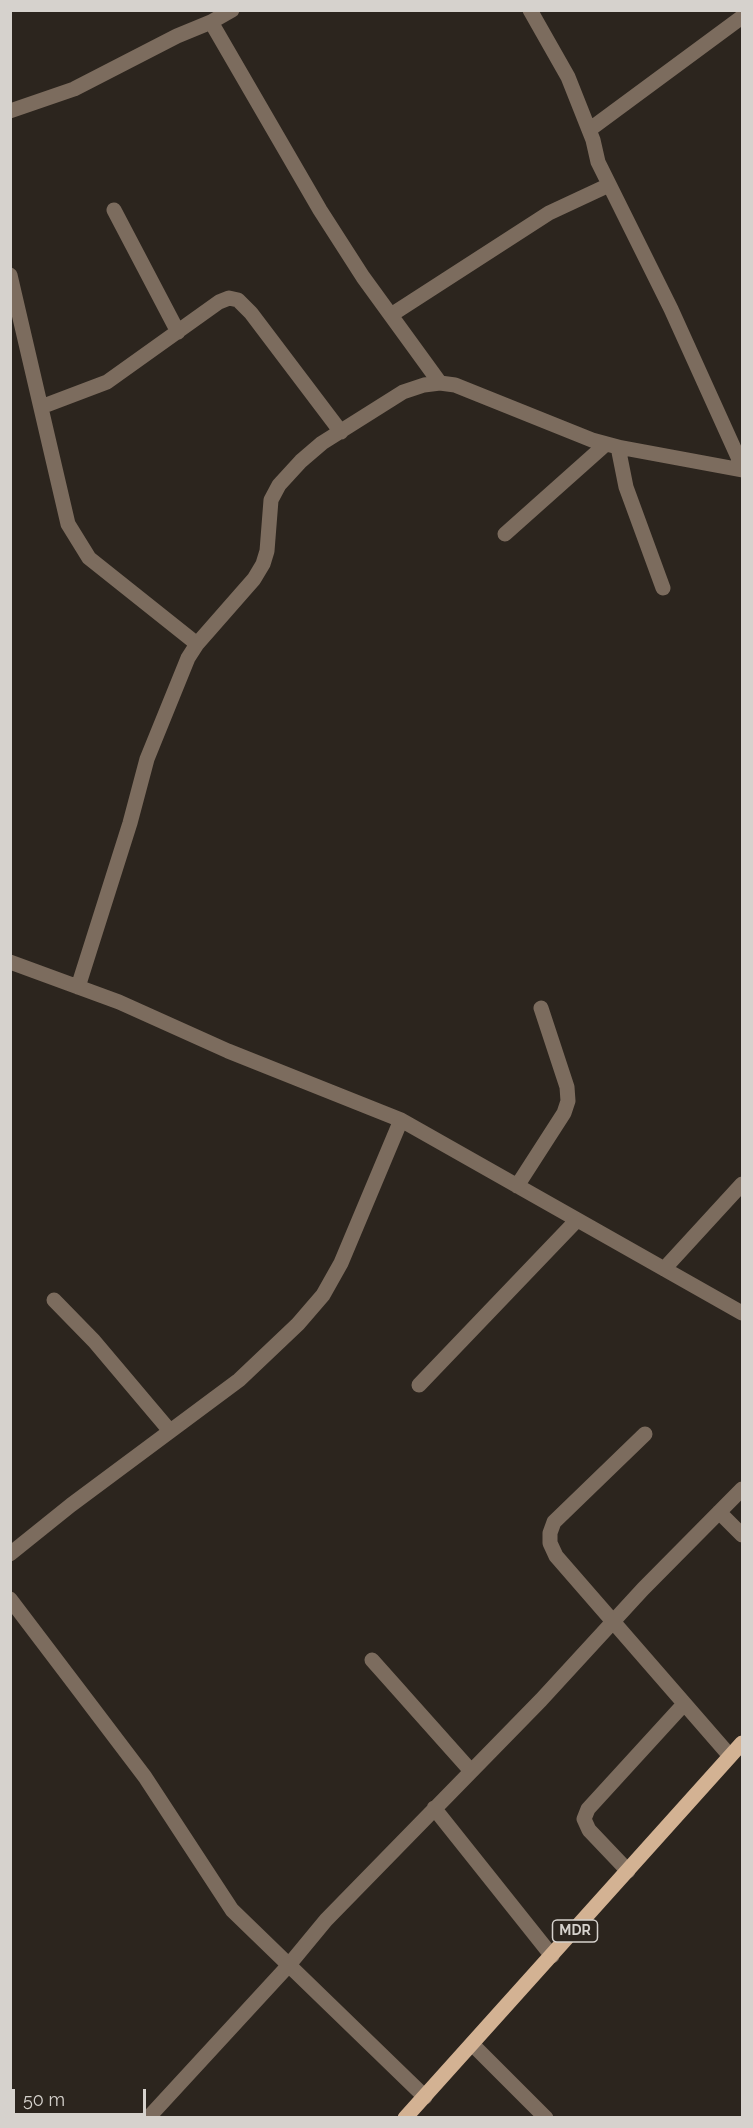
<!DOCTYPE html>
<html>
<head>
<meta charset="utf-8">
<style>
	body { margin:0 }
	#map { position:relative; width:753px; height:2128px; overflow:hidden; background:#2c251e; font-family:Raleway,sans-serif }
	canvas { display:block }
	.frame { position:absolute; inset:0; border:12px solid #d6d2cd; pointer-events:none }
	.scale { position:absolute; left:12px; top:2089px; width:134px; height:27px; box-sizing:border-box; border:3px solid #d6d2cd; border-top:0; padding-left:8px; font-size:18px; line-height:21px; white-space:nowrap; color:#d6d2cd; -webkit-text-stroke:4px #2c251e; paint-order:stroke }
</style>
</head>
<body>
<div id="map">
<canvas width="753" height="2128"></canvas>
<div class="frame"></div>
<div class="scale">50 m</div>
</div>
<script>
const c = document.querySelector('canvas').getContext('2d');
c.lineJoin = 'round';
function toPath(rows) {
  const path = new Path2D();
  for (const r of rows) {
    path.moveTo(r[0], r[1]);
    for (let i = 2; i < r.length; i += 2) path.lineTo(r[i], r[i + 1]);
  }
  return path;
}
function strokePath(path, color, width, dash) {
  c.strokeStyle = color;
  c.lineWidth = width;
  c.lineCap = dash ? 'butt' : 'round';
  c.setLineDash(dash || []);
  c.stroke(path);
}
function label(font, color, halo, rows, align = 'center') {
  c.font = font + ' Raleway,sans-serif';
  c.lineWidth = 4.5;
  c.setLineDash([]);
  c.textBaseline = 'middle';
  c.strokeStyle = halo;
  c.fillStyle = color;
  for (const [text, x, y, turn = 0] of rows) {
    c.save();
    c.translate(x, y);
    c.rotate((+turn || 0) * Math.PI / 180);
    c.textAlign = isNaN(turn) ? turn : align;
    if (halo) c.strokeText(text, 0, 0);
    c.fillText(text, 0, 0);
    c.restore();
  }
}
const minor = toPath([
	[530,10,568,77,593,140,598,162,671,309,742,466],
	[211,22,320,210,363,277,440,383],
	[10,111,74,89,177,36,211,22,232,10],
	[589,130,742,17],
	[114,210,178,332],
	[10,275,68,524,89,558,197,644],
	[391,315,549,213,609,185],
	[41,407,107,382,219,302,229,298,238,300,251,313,341,432],
	[618,447,626,487,663,588],
	[505,534,606,444],
	[10,962,119,1002,228,1051,401,1120,742,1313],
	[78,987,130,823,147,759,188,658,197,644,254,579,263,564,267,551,271,500,279,485,301,461,322,443,403,392,424,385,440,383,455,385,592,440,618,447,742,470],
	[517,1186,564,1113,568,1101,567,1087,541,1008],
	[664,1269,742,1184],
	[54,1300,94,1341,170,1431],
	[419,1385,577,1220],
	[645,1434,554,1522,550,1533,550,1543,556,1556,730,1756],
	[719,1512,742,1535],
	[10,1554,71,1505,239,1380,298,1324,323,1295,341,1263,401,1120],
	[10,1599,145,1777,232,1910,425,2097],
	[372,1660,471,1771],
	[434,1808,552,1956],
	[628,1871,589,1830,584,1819,588,1809,684,1704],
	[472,2044,546,2118],
	[148,2118,288,1966,326,1920,541,1700,643,1589,742,1489]
]);
const major = toPath([
	[405,2118,742,1743]
]);
const shields = [
	[575,1931,45]
];
const shieldNames = [
	["MDR",575,1931]
];
strokePath(minor, '#7c6c5e', 15);
strokePath(major, '#d3b293', 15);
for (const [x, y, w] of shields) {
  const box = new Path2D();
  box.roundRect(x - w / 2, y - 11, w, 22, 4.5);
  c.fillStyle = '#2c251e';
  c.fill(box);
  strokePath(box, '#d6d2cd', 1.5);
}
label('bold 14px', '#d6d2cd', null, shieldNames);
</script>
</body>
</html>
